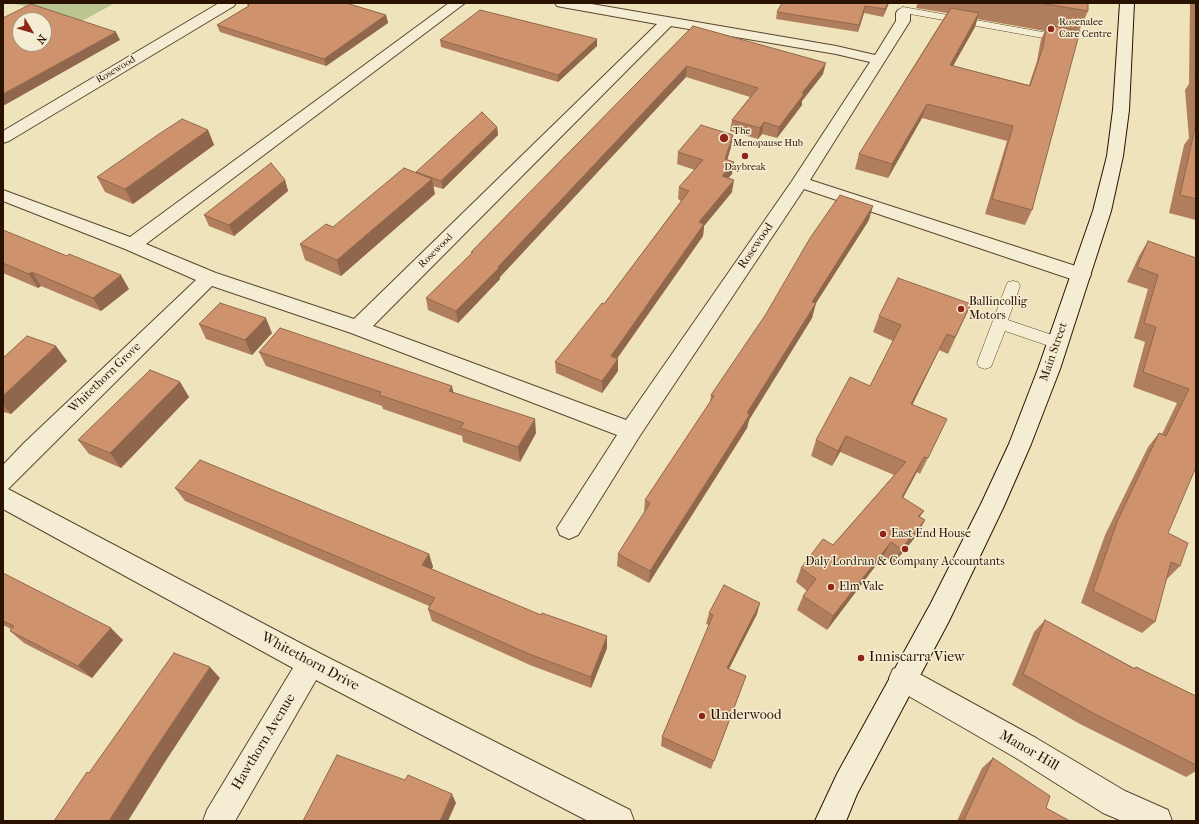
<!DOCTYPE html>
<html>
<head>
<meta charset="utf-8">
<style>
	body { margin:0 }
	#map { position:relative; width:1199px; height:824px; overflow:hidden; background:#efe3bc; font-family:"IM FELL French Canon",serif }
	canvas { display:block }
	.frame { position:absolute; inset:0; border:4px solid #291200; pointer-events:none }
	.north { position:absolute; left:12px; top:12px; width:40px; height:40px; box-sizing:border-box; background:#f5edd3; border:1px solid #a3957f; border-radius:50%; rotate:128deg; font-size:11px; font-weight:700; line-height:16px; text-align:center; color:#291200 }
	.north::after { content:''; display:block; margin:auto; width:14px; height:18px; background:#8f2418; clip-path:polygon(50% 0,100% 100%,50% 72%,0 100%) }
</style>
</head>
<body>
<div id="map">
<canvas width="1199" height="824"></canvas>
<div class="frame"></div>
<div class="north">N</div>
</div>
<script>
const c = document.querySelector('canvas').getContext('2d');
c.lineJoin = 'round';
function fill(path, color) {
  c.fillStyle = color;
  c.fill(path, 'evenodd');
}
function toPath(rows) {
  const path = new Path2D();
  for (const r of rows) {
    path.moveTo(r[0], r[1]);
    for (let i = 2; i < r.length; i += 2) path.lineTo(r[i], r[i + 1]);
  }
  return path;
}
function strokePath(path, color, width, dash) {
  c.strokeStyle = color;
  c.lineWidth = width;
  c.lineCap = dash ? 'butt' : 'round';
  c.setLineDash(dash || []);
  c.stroke(path);
}
function label(font, color, halo, rows, align = 'center') {
  c.font = font + ' "IM FELL French Canon",serif';
  c.lineWidth = 3;
  c.setLineDash([]);
  c.textBaseline = 'middle';
  c.strokeStyle = halo;
  c.fillStyle = color;
  for (const [text, x, y, turn = 0] of rows) {
    c.save();
    c.translate(x, y);
    c.rotate((+turn || 0) * Math.PI / 180);
    c.textAlign = isNaN(turn) ? turn : align;
    if (halo) c.strokeText(text, 0, 0);
    c.fillText(text, 0, 0);
    c.restore();
  }
}
const green = toPath([
	[8,3,115,3,80,22,25,6]
]);
const service = toPath([
	[903,7,1065,36,1071,39,1065,42,899,12,898,10,903,7],
	[1013,281,1018,282,1020,286,1008,320,1064,339,1066,343,1064,347,1058,349,1005,331,991,367,985,369,979,367,977,363,1006,286,1008,282,1013,281]
]);
const minor = toPath([
	[219,3,236,3,234,6,9,141,3,143,3,131,219,3],
	[449,3,465,3,146,244,216,273,354,319,657,24,562,7,557,6,555,3,586,3,836,46,875,55,896,21,896,13,898,10,903,9,908,10,910,13,910,21,810,180,1088,270,1091,275,1088,280,1081,282,1074,280,804,189,639,437,578,535,569,539,560,535,557,528,617,435,351,333,212,286,8,489,321,654,630,810,634,821,588,821,316,680,235,821,203,821,207,810,293,668,3,509,3,465,24,443,196,280,125,249,3,201,3,190,130,237,449,3],
	[671,26,836,54,870,62,792,181,626,420,373,326,671,26],
	[903,665,1036,738,1125,791,1168,810,1172,821,1122,821,1103,813,1016,758,893,687,889,678,893,669,903,665]
]);
const secondary = toPath([
	[1120,3,1134,3,1129,110,1123,156,1111,211,1060,369,1031,444,1004,506,949,621,857,794,846,821,815,821,837,774,931,603,981,504,1009,444,1038,369,1093,211,1107,156,1113,110,1120,3]
]);
const wall = toPath([
	[246,3,346,3,386,15,388,23,326,66,220,32,217,25,248,6],
	[889,3,883,17,864,13,858,32,776,19,777,12],
	[918,3,1088,3,1088,11,1079,31,1032,210,1025,225,985,214,1007,141,922,118,888,178,855,169,859,154,947,13,916,8],
	[977,19,1045,31,1041,39,1037,61,1029,85,953,66,975,27],
	[1190,3,1196,3,1196,220,1169,213,1184,145,1189,138,1185,90,1189,84],
	[693,26,823,74,802,101,802,105,777,138,762,134,758,139,730,131,732,120,750,97,686,77,500,277,500,279,458,323,428,310,426,298,472,253,471,252],
	[597,39,597,46,558,82,441,47,440,40],
	[497,127,498,135,443,189,433,186,435,194,341,276,305,260,300,244,333,227,416,172],
	[208,130,214,145,133,204,105,192,97,177],
	[731,147,727,159,732,174,728,178,732,192,704,226,703,236,617,359,618,359,618,371,602,393,556,373,555,362,604,304,681,201,678,199,679,187,695,170,677,164,678,152],
	[285,180,288,191,234,236,209,226,204,215],
	[869,220,816,303,812,318,749,420,747,428,649,583,617,566,618,554,644,513,645,500,710,402,711,395],
	[3,230,129,289,101,311,41,286,38,288,3,273],
	[1148,241,1196,258,1196,449,1168,533,1180,566,1167,579,1166,579,1155,622,1142,633,1081,603,1105,535,1148,447,1159,433,1162,434,1177,403,1133,387,1145,342,1134,338,1148,289,1127,282,1139,256],
	[971,304,948,354,939,350,912,404,947,419,920,474,917,472,903,498,924,511,920,517,925,520,917,535,894,563,883,556,827,630,797,610,803,596,807,591,796,582,801,568,833,545,894,475,840,452,832,466,811,456,816,440,870,386,893,341,873,332,879,316],
	[199,324,272,333,252,355,206,339],
	[259,352,454,393,536,433,520,462,463,442,462,436,383,409,382,406,266,366],
	[3,358,67,361,11,414,3,412],
	[180,382,189,397,121,468,89,454,78,440],
	[175,488,429,554,433,567,431,569,607,648,591,688,530,665,432,621,428,609,429,606,185,501],
	[3,573,123,640,92,678,24,643,10,631,11,629,3,625],
	[709,613,757,614,729,669,746,676,711,769,661,746,662,737,709,625,706,624],
	[1045,620,1134,668,1136,667,1196,696,1196,771,1186,777,1080,724,1012,685,1034,632],
	[993,758,1046,808,1070,821,957,821,982,768]
]);
const shadedWall = toPath([
	[888,3,889,3,883,17,885,9],
	[865,6,864,13,858,32,859,25],
	[979,13,975,27,945,80,950,65],
	[386,15,388,23,326,66,324,59],
	[116,32,120,40,3,106,3,94],
	[597,39,597,46,558,82,558,75],
	[826,63,823,74,802,101,802,105,777,138,779,127,802,93],
	[687,66,686,77,500,277,500,279,458,323,456,311],
	[927,104,922,118,888,178,892,164],
	[764,122,762,134,758,139,760,128],
	[497,127,498,135,443,189,441,181],
	[208,130,214,145,133,204,125,189],
	[733,135,731,147,724,171,725,159],
	[734,162,732,174,720,188,722,176],
	[432,179,435,194,341,276,337,260],
	[285,180,288,191,234,236,229,225],
	[734,180,732,192,704,226,703,236,610,368,611,356,699,222],
	[873,206,869,220,816,303,812,318,749,420,747,428,649,583,650,571,747,413,812,302],
	[32,272,41,286,38,288,29,274],
	[121,275,129,289,101,311,93,298],
	[266,318,272,333,252,355,245,340],
	[947,334,939,350,905,420,911,404],
	[56,346,67,361,11,414,3,405,3,396],
	[618,359,618,371,602,393,602,381],
	[180,382,189,397,121,468,110,453],
	[452,386,455,400,449,391],
	[535,419,536,433,520,462,518,447],
	[846,436,840,452,832,466,838,451],
	[924,457,917,472,895,512,902,497],
	[925,520,917,535,894,563,901,549],
	[891,542,883,556,827,630,833,616],
	[429,554,433,567,426,578,422,565],
	[760,603,757,614,724,678,727,668],
	[111,628,123,640,92,678,78,666],
	[607,636,607,648,591,688,591,677],
	[210,667,220,678,165,762,128,821,109,821,153,752],
	[746,676,742,686,711,769,714,761],
	[452,794,456,803,448,821,440,821]
]);
const building = toPath([
	[248,3,346,3,386,15,324,59,217,25,249,6,248,3],
	[782,3,888,3,885,9,865,6,859,25,777,12,782,3],
	[1040,3,1088,3,1088,11,1040,3],
	[31,4,116,32,3,94,3,18,31,4],
	[20,20,44,20,44,44,20,44,20,20],
	[951,8,979,13,950,65,1030,86,1043,47,1047,25,1080,31,1032,210,992,199,1013,126,927,104,892,164,859,154,951,8],
	[480,10,597,39,558,75,440,40,480,10],
	[693,26,826,63,802,93,804,94,779,127,764,122,760,128,732,120,758,88,687,66,498,267,499,268,456,311,426,298,473,252,471,252,693,26],
	[1195,73,1196,73,1196,85,1195,73],
	[482,112,497,127,441,181,416,172,482,112],
	[182,119,208,130,125,189,97,177,159,134,182,119],
	[701,125,733,135,725,159,734,162,722,176,734,180,699,222,704,224,611,356,618,359,602,381,555,362,602,303,604,304,689,191,679,187,703,160,678,152,701,125],
	[1195,128,1196,128,1196,199,1180,195,1195,128],
	[271,163,285,180,229,225,204,215,271,163],
	[404,168,432,179,337,260,300,244,326,224,333,227,404,168],
	[840,195,873,206,812,302,816,303,747,413,750,414,650,571,618,554,650,503,645,500,714,396,711,395,766,314,810,238,840,195],
	[3,230,67,256,69,254,121,275,93,298,32,272,29,274,3,263,3,230],
	[1148,241,1196,258,1196,467,1168,533,1188,543,1180,566,1171,562,1155,622,1093,591,1117,522,1159,433,1166,436,1189,389,1143,372,1156,327,1144,323,1158,275,1137,267,1148,241],
	[898,278,971,304,955,337,947,334,911,404,947,419,928,458,924,457,902,497,924,511,918,516,925,520,901,549,891,542,833,616,803,596,816,579,801,568,823,539,833,545,906,462,846,436,838,451,816,440,850,377,870,386,901,325,879,316,898,278],
	[220,303,266,318,245,340,199,324,220,303],
	[280,328,452,386,449,391,535,419,518,447,460,428,464,423,379,395,381,392,259,352,280,328],
	[27,336,56,346,3,396,3,358,27,336],
	[150,370,180,382,110,453,78,440,150,370],
	[200,460,429,554,422,565,541,615,542,613,607,636,591,677,529,654,428,609,435,598,175,488,200,460],
	[3,573,111,628,78,666,10,631,14,626,3,621,3,573],
	[724,585,760,603,727,668,746,676,714,761,662,737,713,615,709,613,724,585],
	[1045,620,1135,669,1136,667,1196,696,1196,765,1093,713,1023,674,1045,620],
	[174,653,210,667,153,752,109,821,54,821,87,772,89,773,174,653],
	[337,755,405,780,408,775,452,794,440,821,303,821,337,755],
	[993,758,1050,796,1046,808,1070,821,966,821,964,820,993,758]
]);
const markers = [
	[1051,29,4,"#8f2418"],
	[724,138,5,"#8f2418"],
	[745,156,4,"#8f2418"],
	[961,309,4,"#8f2418"],
	[883,534,4,"#8f2418"],
	[905,549,4,"#8f2418"],
	[831,587,4,"#8f2418"],
	[861,658,4,"#8f2418"],
	[702,716,4,"#8f2418"]
];
const farPoinames = [
	["Rosenalee",1059,23],
	["Care Centre",1059,35],
	["The",733,132],
	["Menopause Hub",733,144],
	["Daybreak",745,168,"center"]
];
const farStreetnames = [
	["Rosewood",116,70,-31],
	["Rosewood",436,251,-45]
];
const streetNames = [
	["Rosewood",756,246,-56],
	["Main Street",1054,352,-71],
	["Whitethorn Grove",105,378,-44]
];
const poiNames = [
	["Ballincollig",969,302],
	["Motors",969,316],
	["East End House",891,534],
	["Daly Lordran & Company Accountants",905,562,"center"],
	["Elm Vale",839,587]
];
const nearPoinames = [
	["Inniscarra View",869,658],
	["Underwood",710,716]
];
const nearStreetnames = [
	["Whitethorn Drive",310,662,28],
	["Hawthorn Avenue",264,742,-59],
	["Manor Hill",1029,751,30]
];
fill(green, '#b9c491');
strokePath(service, '#5a462f', 1);
strokePath(minor, '#5a462f', 2);
strokePath(secondary, '#291200', 2);
fill(service, '#f5edd3');
fill(minor, '#f5edd3');
fill(secondary, '#f5edd3');
fill(wall, '#b17e5d');
fill(shadedWall, '#90674c');
fill(building, '#ce936c');
strokePath(building, '#90674c', 1);
for (const [x, y, r, color] of markers) {
  const dot = new Path2D();
  dot.arc(x, y, r, 0, 2 * Math.PI);
  c.fillStyle = color;
  c.fill(dot);
  strokePath(dot, '#f5edd3', 1.5);
}
label('10px', '#291200', '#f5edd3', farPoinames, 'left');
label('10px', '#291200', '#f5edd3', farStreetnames);
label('12px', '#291200', '#f5edd3', streetNames);
label('12px', '#291200', '#f5edd3', poiNames, 'left');
label('14px', '#291200', '#f5edd3', nearPoinames, 'left');
label('14px', '#291200', '#f5edd3', nearStreetnames);
</script>
</body>
</html>
